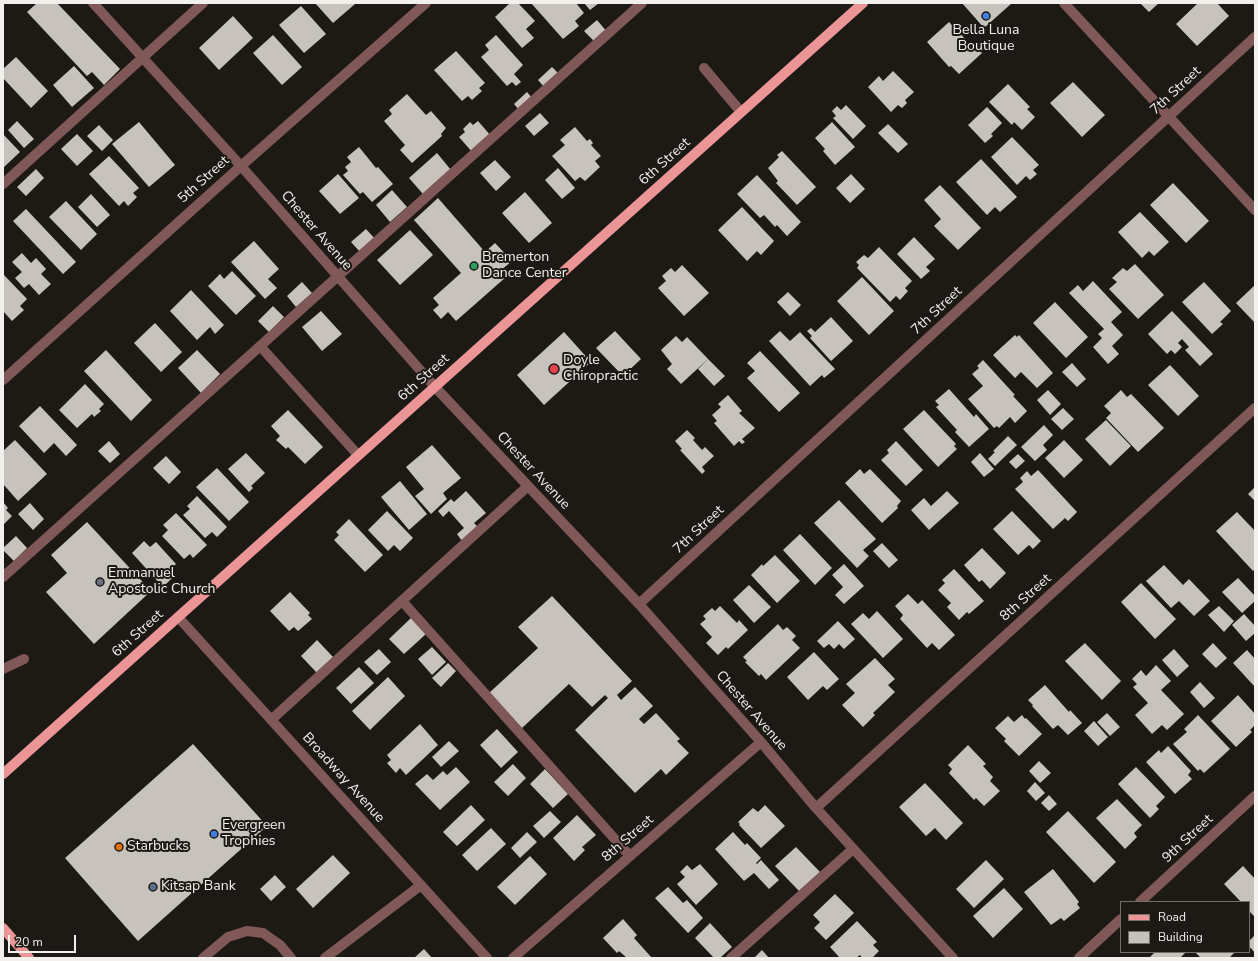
<!DOCTYPE html>
<html>
<head>
<meta charset="utf-8">
<style>
	body { margin:0 }
	#map { position:relative; width:1258px; height:961px; overflow:hidden; background:#1d1a15; font-family:"Nunito Sans",sans-serif }
	canvas { display:block }
	.frame { position:absolute; inset:0; border:4px solid #f2f0ec; pointer-events:none }
	.legend { position:absolute; left:1120px; top:901px; width:130px; height:52px; box-sizing:border-box; background:#1d1a15; border:1px solid #72706b; margin:0; padding:5px 7px; list-style:none; font-size:12px; color:#f2f0ec }
	.legend li { display:flex; align-items:center; gap:8px; height:20px }
	.legend b { width:20px; border:1px solid #72706b }
	.scale { position:absolute; left:8px; top:935px; width:68px; height:18px; box-sizing:border-box; border:2px solid #f2f0ec; border-top:0; padding-left:5px; font-size:12px; line-height:14px; white-space:nowrap; color:#f2f0ec; -webkit-text-stroke:3px #1d1a15; paint-order:stroke }
</style>
</head>
<body>
<div id="map">
<canvas width="1258" height="961"></canvas>
<div class="frame"></div>
<ul class="legend">
<li><b style="height:5px;background:#eb9597"></b>Road</li>
<li><b style="height:11px;background:#c7c3bc"></b>Building</li>
</ul>
<div class="scale">20 m</div>
</div>
<script>
const c = document.querySelector('canvas').getContext('2d');
c.lineJoin = 'round';
function fill(path, color) {
  c.fillStyle = color;
  c.fill(path, 'evenodd');
}
function toPath(rows) {
  const path = new Path2D();
  for (const r of rows) {
    path.moveTo(r[0], r[1]);
    for (let i = 2; i < r.length; i += 2) path.lineTo(r[i], r[i + 1]);
  }
  return path;
}
function strokePath(path, color, width, dash) {
  c.strokeStyle = color;
  c.lineWidth = width;
  c.lineCap = dash ? 'butt' : 'round';
  c.setLineDash(dash || []);
  c.stroke(path);
}
function label(font, color, halo, rows, align = 'center') {
  c.font = font + ' "Nunito Sans",sans-serif';
  c.lineWidth = 4;
  c.setLineDash([]);
  c.textBaseline = 'middle';
  c.strokeStyle = halo;
  c.fillStyle = color;
  for (const [text, x, y, turn = 0] of rows) {
    c.save();
    c.translate(x, y);
    c.rotate((+turn || 0) * Math.PI / 180);
    c.textAlign = isNaN(turn) ? turn : align;
    if (halo) c.strokeText(text, 0, 0);
    c.fillText(text, 0, 0);
    c.restore();
  }
}
const building = toPath([
	[37,3,57,3,120,69,104,85,92,72,87,76,27,12],
	[315,3,354,3,355,4,333,23],
	[510,3,518,3,535,21,526,29,534,38,522,48,495,17],
	[531,3,576,3,584,13,575,21,579,26,563,39],
	[584,3,599,3,590,10],
	[962,3,1012,3,984,28],
	[1140,3,1159,3,1149,12],
	[1198,3,1217,3,1229,16,1197,46,1176,24],
	[301,6,326,34,304,53,279,25],
	[233,16,253,38,219,70,199,48],
	[597,20,608,33,596,43,584,31],
	[949,22,970,44,972,43,982,53,959,74,951,66,949,67,927,42],
	[273,35,302,67,282,85,253,53],
	[496,35,523,65,514,74,521,82,516,86,512,82,507,86,481,57,489,50,485,45],
	[456,51,485,83,479,88,482,91,472,100,468,96,462,101,434,70],
	[16,57,48,91,31,108,3,78,3,69],
	[74,66,94,88,72,107,53,85],
	[552,67,560,75,545,88,538,80],
	[893,71,914,92,905,100,907,103,902,108,898,105,891,112,868,87,879,76,883,81],
	[1073,82,1105,115,1082,137,1050,103],
	[1008,84,1030,107,1027,109,1035,117,1022,130,1014,122,1012,125,989,102],
	[527,92,533,99,520,111,514,104],
	[407,94,426,115,431,111,446,128,441,134,442,136,412,163,400,150,405,145,384,121,392,114,389,110],
	[846,105,866,126,853,139,833,118,836,116,832,111,837,106,841,110],
	[987,107,1002,123,991,134,993,136,985,143,968,125],
	[540,113,549,123,534,136,525,126],
	[17,121,34,139,24,148,8,130],
	[478,121,491,136,473,153,459,137,465,132,463,129,470,122,473,125],
	[139,122,175,165,149,187,112,144],
	[832,122,855,147,835,165,823,151,825,149,815,138],
	[888,124,908,144,898,153,878,133],
	[99,125,113,140,102,151,87,136],
	[575,127,587,141,590,139,593,143,591,145,601,156,595,161,600,167,585,181,580,177,575,181,552,156,565,145,560,140],
	[3,134,20,152,3,168],
	[77,134,93,151,77,166,61,149],
	[1012,137,1039,165,1033,170,1037,174,1030,180,1026,176,1017,185,991,157],
	[359,147,376,168,378,167,393,184,372,202,363,192,360,194,343,175,348,171,345,167,351,162,347,157],
	[782,151,816,187,797,205,776,183,778,181,768,168,779,157,777,155],
	[437,153,451,170,423,194,409,178],
	[109,156,139,188,133,193,137,197,128,206,124,201,119,206,89,174],
	[981,159,1017,197,1000,212,995,207,987,215,956,182],
	[495,160,511,177,496,191,480,173],
	[558,168,575,188,562,199,545,180],
	[36,169,44,178,26,196,17,187],
	[338,174,359,198,340,214,319,191],
	[851,174,865,189,850,203,836,188],
	[757,175,801,222,787,236,777,225,775,227,764,215,760,218,737,194],
	[1173,183,1209,221,1186,243,1150,205],
	[940,185,981,228,958,250,934,226,941,219,924,200],
	[392,190,407,207,390,222,376,205],
	[525,192,552,223,529,243,502,213],
	[91,194,110,215,97,227,78,207],
	[438,198,485,252,495,243,512,261,500,271,506,277,456,321,448,312,441,319,433,310,439,305,433,298,461,273,414,220],
	[66,201,97,234,81,250,49,217],
	[742,207,774,241,761,255,757,251,747,261,718,230],
	[26,209,76,262,63,274,13,221],
	[1140,212,1169,242,1154,256,1149,251,1142,258,1118,232],
	[366,229,376,240,361,253,351,242],
	[410,230,433,255,400,285,377,260],
	[914,237,935,259,926,267,930,271,921,279,897,254],
	[254,241,279,269,268,279,277,288,265,299,231,262],
	[879,247,912,281,905,288,908,291,900,300,896,296,890,302,857,268,859,265,856,262,864,255,868,258],
	[22,253,31,263,36,258,46,269,41,274,51,284,39,295,29,284,24,288,15,278,22,272,12,262],
	[1135,264,1164,295,1138,319,1109,289,1117,282,1112,278,1123,268,1127,271],
	[682,265,709,293,684,316,658,288,666,281,662,276,671,268,675,272],
	[232,271,256,296,236,315,208,286,220,274,224,279],
	[3,274,27,299,20,306,24,310,12,321,3,311],
	[862,277,894,311,869,335,837,301],
	[1093,281,1122,312,1111,322,1123,335,1112,346,1119,354,1108,364,1093,347,1102,338,1098,334,1104,329,1069,293,1078,285,1083,291],
	[302,282,312,293,296,307,287,296],
	[1204,282,1231,311,1220,322,1223,324,1212,334,1182,302],
	[1255,285,1255,323,1236,303],
	[191,290,224,325,215,334,210,327,197,340,170,311],
	[788,292,801,305,790,316,777,302],
	[1055,302,1088,337,1066,358,1033,323],
	[273,306,284,317,269,332,258,321],
	[321,311,342,334,322,351,302,327],
	[1172,311,1213,354,1200,366,1185,350,1189,347,1182,339,1178,343,1182,347,1175,354,1171,350,1167,354,1148,334],
	[831,317,853,341,831,361,810,338,812,336,807,331,811,328,815,332],
	[155,323,182,352,161,372,134,343],
	[615,331,641,359,623,376,596,348],
	[780,331,790,341,800,332,835,369,824,378,822,375,810,386,769,341],
	[564,332,591,362,544,405,517,375],
	[1015,335,1017,337,1019,335,1053,373,1037,388,1021,372,1015,378,993,355],
	[676,336,682,342,687,337,708,359,681,384,667,369,672,364,661,350],
	[106,350,152,400,131,421,84,371],
	[197,350,220,374,201,393,178,368],
	[760,351,800,393,779,412,747,378,755,371,747,363],
	[708,359,725,376,714,386,698,369],
	[983,360,1015,395,1013,396,1027,411,1015,423,1010,417,999,428,997,426,994,428,968,399,983,386,972,374,979,368,977,366],
	[1072,363,1086,379,1077,387,1062,372],
	[1170,365,1199,396,1178,416,1148,385],
	[85,384,104,404,99,409,101,411,94,417,92,414,77,428,59,410],
	[949,389,974,417,976,414,989,429,969,447,955,432,957,430,936,407,939,405,935,401],
	[1048,390,1061,404,1050,415,1037,400],
	[1121,390,1127,397,1131,394,1164,428,1138,452,1106,418,1111,413,1104,406],
	[728,395,742,411,739,413,755,428,742,439,745,442,742,444,739,441,734,446,714,423,717,421,712,415,721,407,718,404],
	[40,406,77,445,66,456,54,443,44,453,19,426],
	[1063,408,1074,419,1062,430,1051,419],
	[288,410,323,447,305,464,288,447,286,449,276,440,280,436,271,426],
	[924,410,956,444,954,446,957,449,938,467,903,429],
	[1106,420,1131,446,1110,466,1085,439],
	[1044,425,1053,435,1043,445,1047,450,1035,461,1021,447],
	[687,430,695,438,693,440,702,450,705,447,714,456,702,467,705,471,702,474,680,450,682,449,675,441],
	[1008,436,1017,445,995,466,988,459,995,452,993,451],
	[15,440,47,474,18,501,3,484,3,451],
	[1064,440,1083,460,1064,478,1045,458],
	[109,441,120,454,110,463,98,451],
	[896,441,923,470,906,486,881,460,889,453,887,450],
	[432,445,461,478,443,493,447,499,431,514,415,496,424,489,406,467],
	[246,453,265,473,251,486,253,488,249,492,228,469],
	[980,453,994,469,984,477,971,462],
	[1018,454,1025,461,1016,469,1009,462],
	[166,456,181,472,169,484,153,468],
	[217,468,249,502,229,521,196,487],
	[860,469,864,474,870,469,901,501,897,506,898,508,882,523,845,483],
	[1038,470,1077,512,1068,521,1065,518,1053,529,1015,489,1023,482,1020,478,1027,471,1031,476],
	[400,481,427,514,409,530,381,497],
	[1255,487,1255,501,1248,494],
	[466,491,486,513,474,523,478,527,462,541,457,534,464,528,449,511,443,517,438,511,451,499,454,502],
	[947,491,959,503,929,530,911,510,924,498,931,506],
	[197,496,227,527,217,537,212,532,205,538,183,515,190,509,187,506],
	[839,500,876,539,863,550,869,556,857,568,814,523],
	[3,502,8,508,6,510,12,516,3,525],
	[30,503,44,519,33,530,18,514],
	[387,511,413,538,400,551,394,545,388,551,368,530],
	[1012,511,1041,541,1033,549,1029,545,1018,555,993,529],
	[1237,512,1255,531,1255,569,1253,571,1216,531],
	[176,513,207,545,193,558,190,554,184,559,162,536,168,530,163,525],
	[349,519,383,555,365,572,334,540,339,535,336,532],
	[87,522,151,591,94,644,46,592,67,573,51,555],
	[800,534,832,568,815,585,783,550],
	[16,536,27,548,14,561,3,550,3,548],
	[144,541,150,547,156,542,176,564,167,572,172,578,163,587,132,553],
	[882,543,898,560,889,568,873,551],
	[982,548,1006,573,990,589,982,580,979,582,964,565],
	[775,555,800,581,777,603,751,575,762,564,763,566],
	[844,564,864,586,844,604,835,595,843,587,832,575],
	[1164,565,1183,585,1189,579,1210,601,1194,616,1179,601,1171,608,1146,581],
	[954,569,984,601,969,614,967,612,959,620,947,607,951,603,938,590,945,583,942,580],
	[1238,578,1255,596,1255,601,1242,613,1222,592],
	[1141,583,1176,619,1155,639,1121,602],
	[749,585,771,607,754,623,733,600],
	[290,592,310,613,308,615,312,619,298,631,294,627,289,631,270,611],
	[908,594,918,604,922,600,955,635,939,650,932,643,927,648,900,619,903,615,895,606],
	[552,596,632,681,617,695,621,700,635,687,653,706,639,719,644,724,656,713,680,739,677,741,689,753,666,775,661,769,635,793,575,730,608,698,605,695,592,707,569,684,522,728,489,693,538,648,518,627],
	[720,606,737,623,739,620,748,630,728,649,726,647,718,655,706,643,712,637,700,624,706,619,703,616,712,608,715,611],
	[1219,606,1234,621,1224,632,1208,615],
	[877,611,903,639,883,658,851,624,863,613,869,619],
	[1244,614,1255,626,1255,633,1246,641,1232,625],
	[411,618,426,634,404,654,389,639],
	[838,621,855,639,844,649,839,644,834,649,829,644,824,648,817,641],
	[778,624,783,630,787,627,796,636,792,640,800,648,766,680,761,674,759,676,745,662,747,661,743,657],
	[317,640,333,657,317,673,301,656],
	[1085,643,1121,681,1102,700,1065,661],
	[1213,643,1227,658,1216,668,1202,654],
	[432,647,446,662,432,675,418,659],
	[379,649,391,662,377,675,364,662],
	[1174,649,1189,666,1177,677,1162,660],
	[1247,650,1255,659,1255,687,1233,663],
	[814,652,839,679,827,690,823,686,808,700,787,677],
	[875,658,895,679,888,685,895,692,873,713,875,715,863,727,842,705,855,693,846,684],
	[448,663,456,671,441,687,432,678],
	[1156,665,1171,681,1161,690,1184,714,1167,730,1162,725,1152,734,1135,715,1148,703,1133,687,1137,684,1132,679,1141,670,1146,676],
	[359,667,374,683,351,704,336,688],
	[388,677,405,696,370,730,352,711],
	[1200,682,1215,698,1204,708,1190,692],
	[1045,685,1069,712,1070,710,1082,723,1068,735,1058,725,1053,729,1032,706,1033,705,1028,700],
	[1238,695,1255,714,1255,725,1250,730,1252,732,1236,747,1211,721],
	[1107,713,1120,727,1110,736,1097,722],
	[1022,715,1025,719,1026,718,1042,734,1019,756,1004,741,1006,739,995,728,1008,716,1014,722],
	[1198,715,1230,749,1204,773,1200,769,1198,771,1173,744,1187,732,1184,729],
	[1094,721,1108,737,1098,746,1084,731],
	[420,724,438,745,406,775,400,768,396,773,387,763,391,760,387,755],
	[497,729,518,752,501,768,480,745],
	[449,741,459,751,441,767,432,757],
	[193,744,267,826,138,941,65,858],
	[968,745,986,764,983,766,993,777,990,781,1000,791,984,806,976,798,974,800,949,773,952,769,948,765],
	[1168,746,1191,771,1188,775,1192,779,1175,794,1146,762,1159,750,1161,753],
	[1039,761,1051,773,1040,783,1029,771],
	[513,764,526,778,508,796,494,782],
	[456,767,470,782,440,810,415,784,427,774,433,780,443,771,447,775],
	[1136,767,1165,797,1156,806,1159,809,1150,818,1118,784],
	[545,769,568,794,553,808,530,784],
	[1035,782,1045,793,1036,801,1027,791],
	[925,783,963,823,946,840,935,828,926,836,899,807],
	[1049,795,1057,804,1049,811,1041,803],
	[1117,799,1142,825,1134,833,1137,837,1125,849,1096,818],
	[471,805,485,820,457,846,443,832],
	[765,805,785,826,761,848,739,825,740,824,738,822,753,808,758,812],
	[550,811,561,822,544,838,533,826],
	[1068,811,1116,862,1094,883,1046,832],
	[577,815,596,835,582,847,585,850,574,861,553,838],
	[491,828,506,844,477,871,462,855],
	[527,832,537,842,520,858,511,848],
	[733,832,745,845,747,843,761,858,756,863,757,864,761,860,779,880,769,889,754,873,744,881,715,849],
	[796,847,820,872,799,891,775,866],
	[333,855,350,873,313,908,296,889],
	[530,856,547,874,515,905,497,887],
	[986,860,1004,879,974,908,956,889],
	[700,864,718,884,696,905,677,884,685,877,680,872,687,865,692,870],
	[1243,866,1255,879,1255,917,1249,911,1249,902,1241,902,1224,884],
	[1053,869,1079,902,1077,904,1080,908,1064,921,1061,918,1051,925,1024,892],
	[275,875,286,887,271,901,260,889],
	[668,887,683,903,687,900,703,918,688,933,655,898],
	[1004,888,1023,909,993,938,973,916],
	[835,894,854,913,826,940,814,928,820,922,813,915],
	[623,919,637,935,634,938,652,958,627,958,619,951,617,953,603,938],
	[857,921,877,942,873,945,879,951,872,958,862,958,860,955,856,958,840,958,830,947],
	[710,923,732,947,720,958,714,958,695,938],
	[1255,935,1255,953,1249,946,1249,941],
	[424,949,432,958,414,958],
	[762,950,769,958,754,958],
	[1155,952,1186,952,1180,958,1149,958],
	[1195,952,1235,952,1229,958,1223,958,1222,957,1221,958,1201,958]
]);
const minor = toPath([
	[93,3,241,166,435,387,639,604,761,742,816,808,953,958],
	[1064,3,1255,210],
	[704,68,741,112],
	[3,184,203,3],
	[260,346,358,455],
	[3,380,241,166,426,3],
	[3,577,642,3],
	[402,601,630,856],
	[639,604,1255,37],
	[178,617,487,958],
	[3,669,24,659],
	[271,720,528,486],
	[816,808,1255,408],
	[1140,902,1255,796],
	[203,958,228,937,247,931,263,933,280,945,291,958],
	[325,958,421,885],
	[513,958,761,742],
	[731,958,853,849],
	[1079,958,1121,919]
]);
const major = toPath([
	[3,774,863,3],
	[3,928,29,958]
]);
const markers = [
	[986,16,4,"#3f7fe0"],
	[474,266,4,"#2e9e5b"],
	[554,369,5,"#e0444e"],
	[100,582,4,"#6b7280"],
	[214,834,4,"#3f7fe0"],
	[119,847,4,"#e8710a"],
	[153,887,4,"#5c6f8a"]
];
const poiNames = [
	["Bella Luna",986,31,"center"],
	["Boutique",986,47,"center"],
	["Bremerton",482,258],
	["Dance Center",482,274],
	["Doyle",563,361],
	["Chiropractic",563,377],
	["Emmanuel",108,574],
	["Apostolic Church",108,590],
	["Evergreen",222,826],
	["Trophies",222,842],
	["Starbucks",127,847],
	["Kitsap Bank",161,887]
];
const streetNames = [
	["7th Street",1176,91,-43],
	["6th Street",665,162,-42],
	["5th Street",204,180,-42],
	["Chester Avenue",316,231,49],
	["7th Street",937,311,-43],
	["6th Street",424,378,-42],
	["Chester Avenue",533,471,47],
	["7th Street",699,530,-43],
	["8th Street",1026,598,-42],
	["6th Street",138,634,-42],
	["Chester Avenue",751,711,49],
	["Broadway Avenue",343,778,48],
	["8th Street",628,839,-41],
	["9th Street",1188,839,-43]
];
fill(building, '#c7c3bc');
strokePath(minor, '#815858', 10);
strokePath(major, '#eb9597', 10);
for (const [x, y, r, color] of markers) {
  const dot = new Path2D();
  dot.arc(x, y, r, 0, 2 * Math.PI);
  c.fillStyle = color;
  c.fill(dot);
  strokePath(dot, '#1d1a15', 1.5);
}
label('14px', '#f2f0ec', '#1d1a15', poiNames, 'left');
label('14px', '#f2f0ec', '#1d1a15', streetNames);
</script>
</body>
</html>
